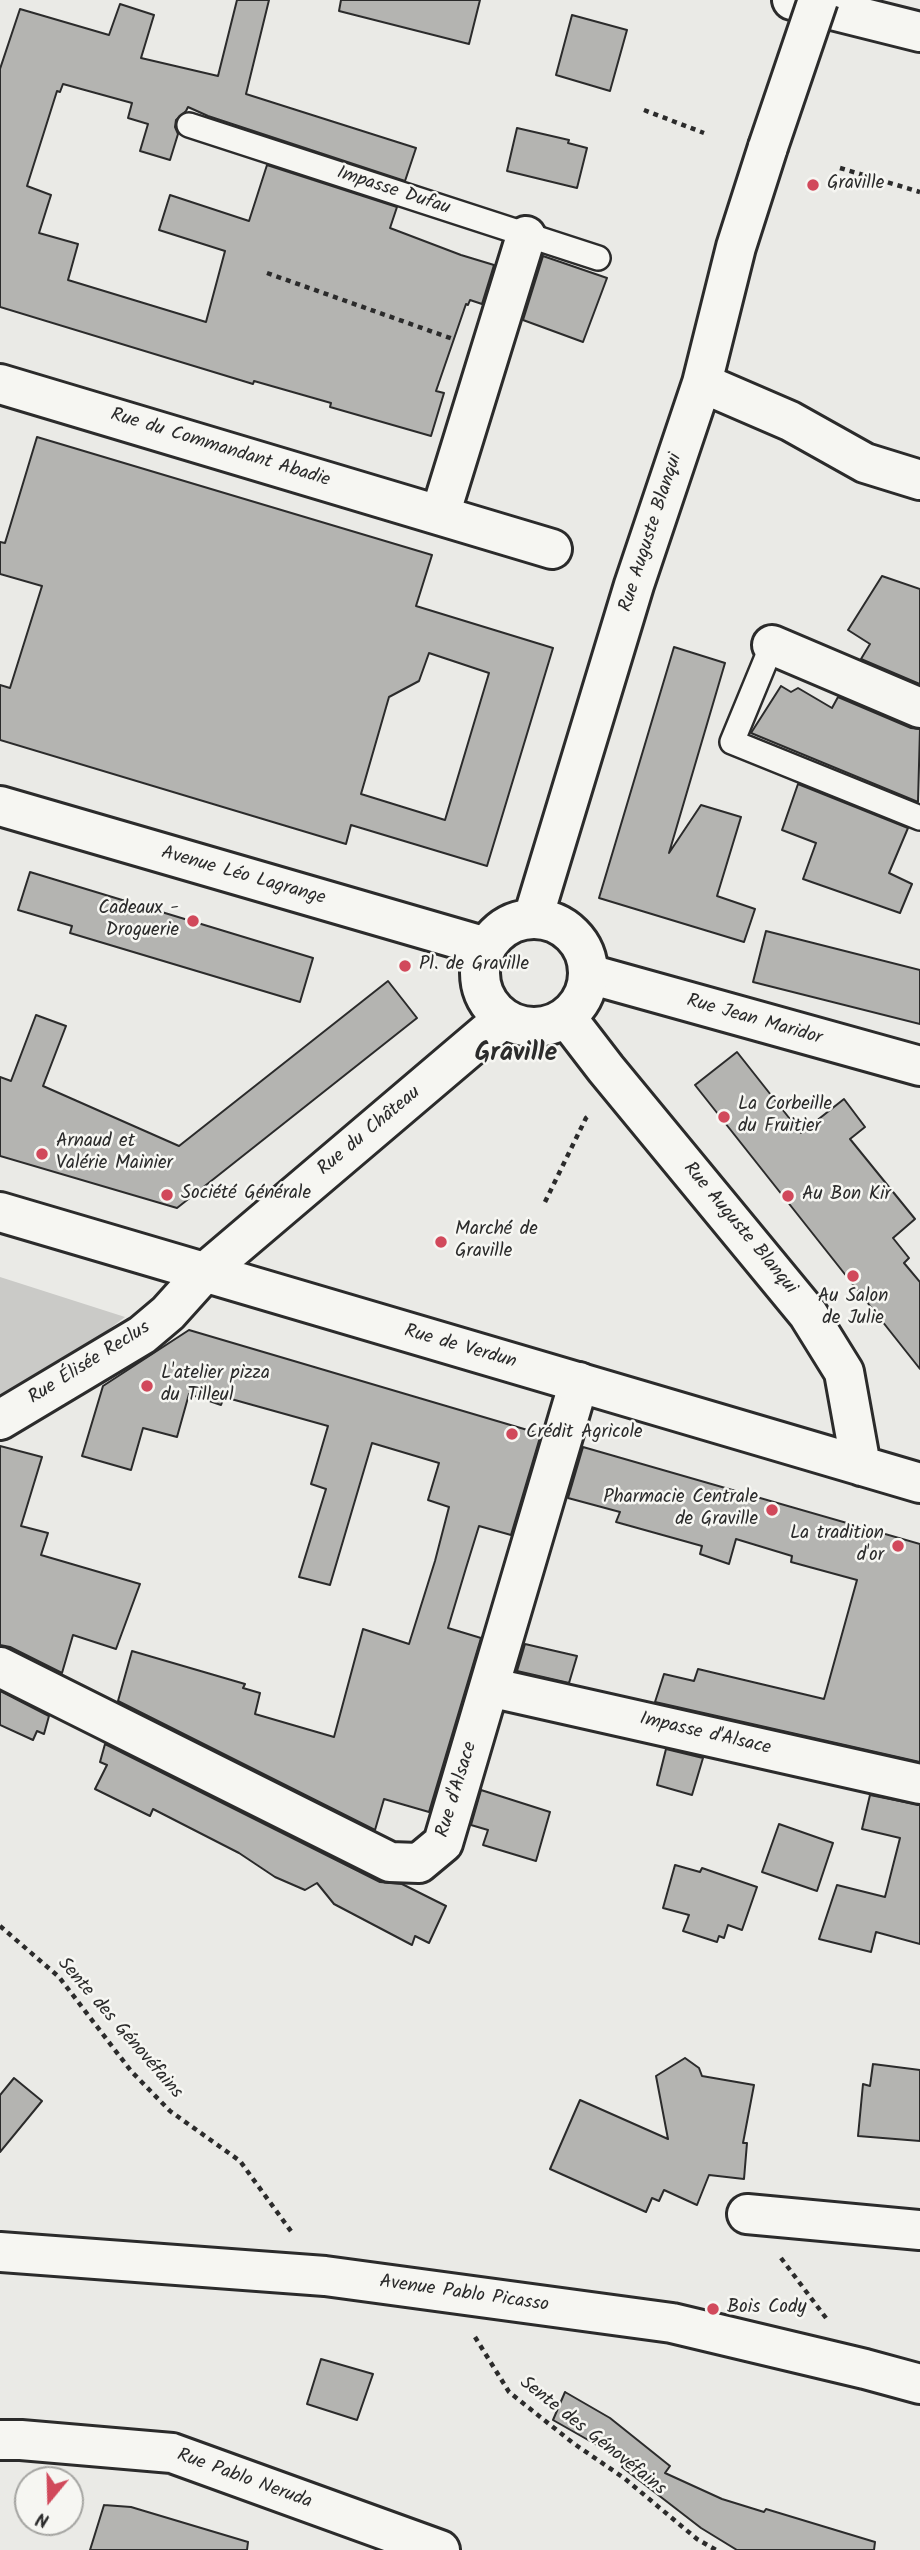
<!DOCTYPE html>
<html>
<head>
<meta charset="utf-8">
<style>
	body { margin:0 }
	#map { position:relative; width:920px; height:2550px; overflow:hidden; background:#eaeae6; font-family:Kalam,sans-serif }
	canvas { display:block }
	.north { position:absolute; left:14px; top:2466px; width:70px; height:70px; box-sizing:border-box; background:#f6f6f2; border:2px solid #a5a5a2; border-radius:50%; rotate:199deg; font-size:19px; font-weight:700; line-height:28px; text-align:center; color:#2b2b2b }
	.north::after { content:''; display:block; margin:auto; width:24px; height:32px; background:#d1495b; clip-path:polygon(50% 0,100% 100%,50% 72%,0 100%) }
</style>
</head>
<body>
<div id="map">
<canvas width="920" height="2550"></canvas>
<div class="north">N</div>
</div>
<script>
const c = document.querySelector('canvas').getContext('2d');
c.lineJoin = 'round';
function fill(path, color) {
  c.fillStyle = color;
  c.fill(path, 'evenodd');
}
function toPath(rows) {
  const path = new Path2D();
  for (const r of rows) {
    if (r.length === 3) {
      path.moveTo(r[0] + r[2], r[1]);
      path.arc(r[0], r[1], r[2], 0, 2 * Math.PI);
      continue;
    }
    path.moveTo(r[0], r[1]);
    for (let i = 2; i < r.length; i += 2) path.lineTo(r[i], r[i + 1]);
  }
  return path;
}
function strokePath(path, color, width, dash) {
  c.strokeStyle = color;
  c.lineWidth = width;
  c.lineCap = dash ? 'butt' : 'round';
  c.setLineDash(dash || []);
  c.stroke(path);
}
function label(font, color, halo, rows, align = 'center') {
  c.font = font + ' Kalam,sans-serif';
  c.lineWidth = 5;
  c.setLineDash([]);
  c.textBaseline = 'middle';
  c.strokeStyle = halo;
  c.fillStyle = color;
  for (const [text, x, y, turn = 0] of rows) {
    c.save();
    c.translate(x, y);
    c.rotate((+turn || 0) * Math.PI / 180);
    c.textAlign = isNaN(turn) ? turn : align;
    if (halo) c.strokeText(text, 0, 0);
    c.fillText(text, 0, 0);
    c.restore();
  }
}
const green = toPath([
	[0,1277,125,1317,45,1378,0,1400]
]);
const building = toPath([
	[237,0,269,0,246,94,416,148,405,181,208,116,188,107,186,111,176,120,175,127,178,134,170,160,140,151,148,124,128,118,132,103,63,84,60,92,57,91,27,186,51,195,39,233,78,244,68,280,206,322,225,251,159,230,170,195,249,221,267,165,397,207,390,228,461,255,494,265,482,304,470,300,468,305,466,304,436,391,444,393,431,436,330,407,331,403,254,381,253,384,0,307,0,69,20,9,109,35,120,4,154,15,141,58,218,76,237,0],
	[341,0,480,0,469,44,339,11,341,0],
	[572,15,627,30,610,91,556,75,572,15],
	[517,128,569,140,568,143,587,148,577,188,507,171,517,128],
	[543,256,607,278,583,342,523,320,543,256],
	[37,437,432,555,416,606,553,648,487,866,351,825,346,844,0,740,0,685,10,688,42,586,0,574,0,542,5,543,37,437],
	[429,653,489,673,445,820,361,794,389,697,419,681,429,653],
	[882,576,920,589,920,684,861,659,870,644,848,630,882,576],
	[674,647,725,663,669,853,701,805,741,817,717,896,755,909,744,942,599,898,674,647],
	[781,686,791,692,798,688,832,708,838,697,911,728,920,729,918,802,751,733,781,686],
	[798,784,908,828,889,873,912,884,900,913,803,879,816,843,782,830,798,784],
	[30,872,313,958,300,1002,70,933,72,926,18,910,30,872],
	[766,931,920,970,920,1024,753,982,766,931],
	[388,981,417,1018,177,1208,0,1156,0,1077,11,1081,36,1015,66,1026,43,1086,179,1146,388,981],
	[737,1052,801,1133,844,1099,865,1127,850,1139,915,1219,893,1238,909,1258,904,1263,920,1282,920,1369,695,1085,737,1052],
	[189,1330,541,1434,511,1535,479,1526,466,1568,448,1628,481,1638,429,1812,384,1799,375,1830,118,1701,132,1651,245,1684,243,1688,260,1693,255,1714,334,1737,363,1629,409,1644,435,1561,449,1507,428,1500,439,1463,372,1443,330,1585,299,1577,326,1489,311,1484,328,1426,224,1397,221,1405,189,1394,177,1437,143,1428,131,1470,82,1456,103,1386,189,1330],
	[0,1446,42,1457,21,1526,48,1533,41,1555,140,1584,116,1649,73,1635,62,1673,10,1647,0,1645,0,1446],
	[583,1447,920,1544,920,1762,655,1702,664,1674,694,1681,698,1669,824,1699,857,1580,791,1562,792,1556,736,1539,729,1564,700,1554,702,1546,616,1522,620,1512,568,1498,583,1447],
	[525,1644,577,1656,569,1683,517,1671,525,1644],
	[0,1691,49,1716,44,1734,37,1731,33,1740,0,1725,0,1691],
	[105,1744,380,1882,402,1884,446,1906,429,1943,415,1936,412,1945,334,1904,317,1883,305,1890,275,1877,239,1853,153,1809,150,1816,95,1789,107,1765,100,1762,105,1744],
	[666,1749,703,1758,692,1795,657,1785,666,1749],
	[481,1790,550,1812,536,1861,483,1845,488,1830,471,1825,481,1790],
	[870,1795,920,1805,920,1944,876,1932,871,1952,819,1939,837,1885,885,1897,900,1838,862,1829,870,1795],
	[779,1824,833,1843,817,1891,762,1872,779,1824],
	[675,1865,700,1872,702,1868,757,1887,742,1930,728,1925,724,1938,719,1936,717,1942,683,1931,689,1915,663,1908,675,1865],
	[685,2058,699,2068,702,2076,754,2085,743,2143,747,2143,744,2179,709,2175,697,2205,664,2190,659,2201,652,2198,646,2212,550,2169,580,2100,668,2139,656,2076,685,2058],
	[873,2064,920,2070,920,2141,858,2136,863,2084,870,2086,873,2064],
	[14,2078,42,2101,0,2152,0,2095,14,2078],
	[321,2359,373,2374,357,2420,307,2404,321,2359],
	[565,2392,610,2418,670,2466,665,2473,722,2499,764,2512,766,2509,875,2542,874,2550,737,2550,701,2528,622,2467,625,2461,553,2420,565,2392],
	[104,2505,131,2507,248,2542,247,2550,90,2550,104,2505]
]);
const path = toPath([
	[644,110,704,133],
	[840,168,920,192],
	[267,273,453,339],
	[545,1202,586,1118,591,1114],
	[0,1926,59,1977,131,2071,170,2111,240,2161,293,2234],
	[781,2258,826,2318],
	[475,2337,509,2392,573,2443,624,2478,697,2539,716,2550]
]);
const lane = toPath([
	[189,125,598,258],
	[772,645,732,742,920,818]
]);
const street = toPath([
	[0,384,552,549],
	[440,515,526,236],
	[772,645,920,708],
	[0,806,486,947],
	[589,974,920,1066],
	[0,1420,142,1335,168,1313,204,1273],
	[0,1667,390,1862,419,1863,443,1843,579,1382],
	[489,1687,920,1784],
	[747,2214,920,2230]
]);
const secondary = toPath([
	[792,0,920,32],
	[702,383,790,421,865,463,920,480],
	[533,918,634,585,702,383,736,247,768,147],
	[534,973,54],
	[566,1017,606,1069,808,1314,844,1372,861,1466],
	[0,1212,920,1483],
	[204,1273,504,1018],
	[0,2252,325,2276,672,2323,865,2369,920,2384],
	[0,2440,21,2440,172,2453,440,2550]
]);
const secondaryBridge = toPath([
	[768,147,818,0]
]);
const markers = [
	[813,185,7,"#d1495b"],
	[193,921,7,"#d1495b"],
	[405,966,7,"#d1495b"],
	[724,1117,7,"#d1495b"],
	[42,1154,7,"#d1495b"],
	[167,1195,7,"#d1495b"],
	[788,1196,7,"#d1495b"],
	[441,1242,7,"#d1495b"],
	[853,1276,7,"#d1495b"],
	[147,1386,7,"#d1495b"],
	[512,1434,7,"#d1495b"],
	[772,1510,7,"#d1495b"],
	[898,1546,7,"#d1495b"],
	[713,2309,7,"#d1495b"]
];
const poiNames = [
	["Graville",827,185],
	["Cadeaux -",179,910,"right"],
	["Droguerie",179,932,"right"],
	["Pl. de Graville",419,966],
	["La Corbeille",738,1106],
	["du Fruitier",738,1128],
	["Arnaud et",56,1143],
	["Valérie Mainier",56,1165],
	["Société Générale",181,1195],
	["Au Bon Kir",802,1196],
	["Marché de",455,1231],
	["Graville",455,1253],
	["Au Salon",853,1298,"center"],
	["de Julie",853,1320,"center"],
	["L'atelier pizza",161,1375],
	["du Tilleul",161,1397],
	["Crédit Agricole",526,1434],
	["Pharmacie Centrale",758,1499,"right"],
	["de Graville",758,1521,"right"],
	["La tradition",884,1535,"right"],
	["d'or",884,1557,"right"],
	["Bois Cody",727,2309]
];
const streetNames = [
	["Impasse Dufau",393,192,18],
	["Rue du Commandant Abadie",220,449,17],
	["Rue Auguste Blanqui",652,533,-72],
	["Avenue Léo Lagrange",243,877,16],
	["Rue Jean Maridor",754,1021,16],
	["Rue du Château",370,1132,-40],
	["Rue Auguste Blanqui",739,1229,50],
	["Rue de Verdun",460,1348,16],
	["Rue Élisée Reclus",90,1364,-32],
	["Impasse d'Alsace",705,1735,13],
	["Rue d'Alsace",458,1790,-73],
	["Sente des Génovéfains",119,2029,49],
	["Avenue Pablo Picasso",464,2295,8],
	["Sente des Génovéfains",592,2437,38],
	["Rue Pablo Neruda",244,2480,20]
];
const districtNames = [
	["Graville",516,1056]
];
fill(green, '#cacac7');
fill(building, '#b4b4b1');
strokePath(building, '#2b2b2b', 2);
strokePath(lane, '#2b2b2b', 28);
strokePath(street, '#2b2b2b', 44);
strokePath(secondary, '#2b2b2b', 44);
strokePath(path, '#2b2b2b', 4.5, [5, 5]);
strokePath(lane, '#f6f6f2', 23);
strokePath(street, '#f6f6f2', 38);
strokePath(secondary, '#f6f6f2', 38);
strokePath(secondaryBridge, '#2b2b2b', 44, []);
strokePath(secondaryBridge, '#f6f6f2', 38);
for (const [x, y, r, color] of markers) {
  const dot = new Path2D();
  dot.arc(x, y, r, 0, 2 * Math.PI);
  c.fillStyle = color;
  c.fill(dot);
  strokePath(dot, '#f6f6f2', 2.5);
}
label('19px', '#2b2b2b', '#f6f6f2', poiNames, 'left');
label('19px', '#2b2b2b', '#f6f6f2', streetNames);
label('bold 26px', '#2b2b2b', '#f6f6f2', districtNames);
</script>
</body>
</html>
